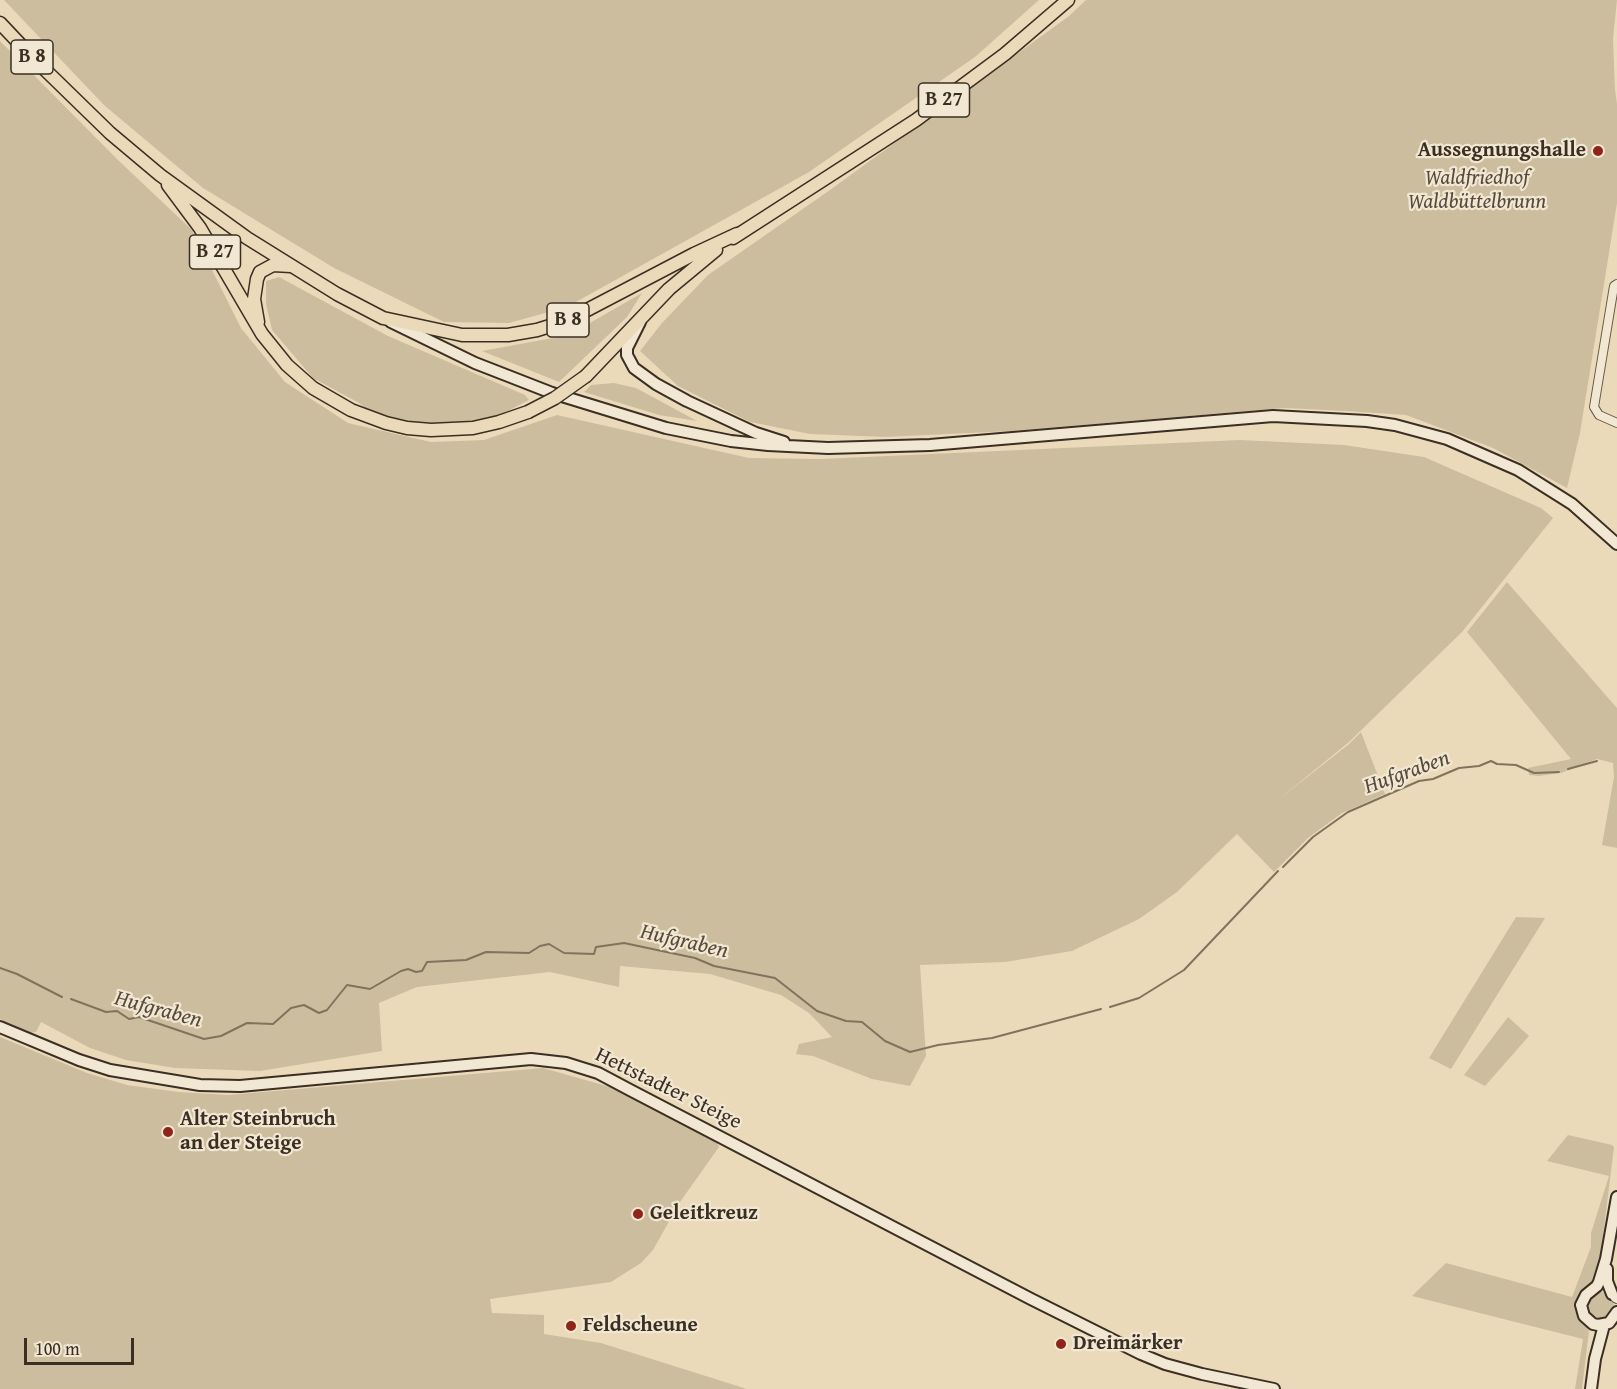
<!DOCTYPE html>
<html>
<head>
<meta charset="utf-8">
<style>
	body { margin:0 }
	#map { position:relative; width:1617px; height:1389px; overflow:hidden; background:#ebdab9; font-family:"Gentium Book Plus",serif }
	canvas { display:block }
	.scale { position:absolute; left:24px; top:1338px; width:110px; height:27px; box-sizing:border-box; border:3px solid #3a2f22; border-top:0; padding-left:8px; font-size:18px; line-height:21px; white-space:nowrap; color:#3a2f22; -webkit-text-stroke:4px #f2e7d2; paint-order:stroke }
</style>
</head>
<body>
<div id="map">
<canvas width="1617" height="1389"></canvas>
<div class="scale">100 m</div>
</div>
<script>
const c = document.querySelector('canvas').getContext('2d');
c.lineJoin = 'round';
function fill(path, color) {
  c.fillStyle = color;
  c.fill(path, 'evenodd');
}
function toPath(rows) {
  const path = new Path2D();
  for (const r of rows) {
    if (r.length === 3) {
      path.moveTo(r[0] + r[2], r[1]);
      path.arc(r[0], r[1], r[2], 0, 2 * Math.PI);
      continue;
    }
    path.moveTo(r[0], r[1]);
    for (let i = 2; i < r.length; i += 2) path.lineTo(r[i], r[i + 1]);
  }
  return path;
}
function strokePath(path, color, width, dash) {
  c.strokeStyle = color;
  c.lineWidth = width;
  c.lineCap = dash ? 'butt' : 'round';
  c.setLineDash(dash || []);
  c.stroke(path);
}
function label(font, color, halo, rows, align = 'center') {
  c.font = font + ' "Gentium Book Plus",serif';
  c.lineWidth = 4.5;
  c.setLineDash([]);
  c.textBaseline = 'middle';
  c.strokeStyle = halo;
  c.fillStyle = color;
  for (const [text, x, y, turn = 0] of rows) {
    c.save();
    c.translate(x, y);
    c.rotate((+turn || 0) * Math.PI / 180);
    c.textAlign = isNaN(turn) ? turn : align;
    if (halo) c.strokeText(text, 0, 0);
    c.fillText(text, 0, 0);
    c.restore();
  }
}
const green = toPath([
	[4,0,1039,0,975,57,809,172,567,307,509,323,444,322,334,268,203,188,105,106],
	[1086,0,1617,0,1613,39,1615,89,1617,104,1617,203,1580,433,1567,488,1493,448,1406,415,1345,411,1285,408,1012,431,885,437,810,434,750,422,678,386,640,351,662,323,708,275,830,190,1069,16],
	[0,41,118,160,192,230,241,328,285,382,348,423,431,442,484,440,557,415,749,458,821,459,1240,440,1344,445,1424,457,1541,508,1553,518,1462,632,1349,742,1278,800,1349,744,1361,732,1385,794,1342,813,1308,838,1274,872,1237,834,1177,892,1139,919,1072,951,1005,962,920,965,926,1056,910,1086,872,1079,813,1056,796,1054,799,1044,832,1037,809,1013,781,995,710,974,620,966,619,987,550,972,417,987,379,1003,382,1051,260,1071,175,1068,126,1060,90,1048,41,1022,36,1032,30,1033,0,1019],
	[279,277,388,336,525,395,529,400,496,417,462,425,434,426,402,422,371,412,359,403,313,378,272,330,266,304,266,281],
	[642,293,627,317,559,382,482,351,569,335],
	[614,383,636,388,697,421,659,415,584,392,591,385],
	[1507,582,1617,708,1617,848,1602,845,1614,777,1613,763,1597,759,1561,773,1539,776,1529,775,1528,768,1571,759,1467,632],
	[1516,917,1545,918,1451,1069,1429,1058],
	[1508,1017,1529,1036,1485,1086,1464,1075],
	[0,1037,87,1073,127,1085,179,1092,228,1095,543,1068,610,1087,717,1143,719,1147,680,1202,653,1250,641,1263,611,1282,490,1299,492,1313,544,1315,544,1334,601,1343,747,1389,0,1389],
	[1568,1135,1612,1145,1614,1147,1598,1277,1594,1284,1582,1292,1577,1303,1578,1316,1589,1331,1582,1389,1575,1389,1583,1339,1412,1296,1446,1263,1572,1297,1591,1247,1591,1233,1609,1176,1547,1161],
	[1600,1306,14]
]);
const stream = toPath([
	[1568,769,1597,761],
	[1283,867,1313,837,1348,812,1419,781,1433,779,1459,768,1479,766,1491,761,1497,764,1516,765,1534,773,1559,772],
	[0,968,17,974,62,997],
	[71,999,106,1012,117,1011,129,1019,139,1017,204,1039,221,1036,247,1023,273,1024,291,1008,304,1005,319,1013,327,1010,347,985,370,989,401,971,408,969,416,972,422,971,427,962,466,960,486,952,529,953,540,946,549,944,564,953,594,954,596,947,624,943,695,958,714,966,775,978,817,1011,846,1021,862,1022,885,1041,910,1052,938,1045,992,1038,1101,1009],
	[1110,1007,1139,998,1184,970,1278,871]
]);
const street = toPath([
	[1617,284,1614,286,1594,407,1599,415,1617,423],
	[1615,1298,1617,1299]
]);
const secondary = toPath([
	[391,322,475,363,552,393,666,428,731,441,768,445,828,448,930,445,1273,416,1367,421,1395,425,1447,439,1518,470,1572,504,1617,544],
	[640,322,627,348,627,355,634,368,656,384,687,401,756,433,784,442],
	[0,1027,79,1060,110,1070,200,1085,240,1086,531,1059,566,1063,598,1073,630,1090,1031,1299,1141,1354,1165,1364,1202,1374,1274,1389],
	[1617,1197,1606,1259,1599,1282,1597,1286,1586,1295,1581,1305,1584,1316,1593,1324,1598,1325,1609,1323,1617,1312],
	[1607,1269,1607,1281,1612,1294],
	[1591,1389,1595,1359,1604,1325]
]);
const primary = toPath([
	[0,23,34,59,110,133,160,175,247,238,337,294,383,318,462,335,508,335,537,330,566,321,694,254,737,234],
	[168,185,200,228,262,334,287,365,313,388,351,410,386,423,407,428,431,430,473,428,499,422,528,412],
	[733,238,916,120,1005,54,1068,0],
	[258,322,254,299,257,279,260,272,273,265,291,266],
	[586,376,669,289,716,250]
]);
const primaryBridge = toPath([
	[528,412,555,398,586,376]
]);
const markers = [
	[1598,151,6,"#8f2418"],
	[168,1132,6,"#8f2418"],
	[638,1214,6,"#8f2418"],
	[571,1326,6,"#8f2418"],
	[1061,1344,6,"#8f2418"]
];
const shields = [
	[32,57,42],
	[944,100,51],
	[215,252,51],
	[568,320,42]
];
const shieldNames = [
	["B 8",32,57],
	["B 27",944,100],
	["B 27",215,252],
	["B 8",568,320]
];
const poiNames = [
	["Aussegnungshalle",1586,151,"right"],
	["Alter Steinbruch",180,1120],
	["an der Steige",180,1144],
	["Geleitkreuz",650,1214],
	["Feldscheune",583,1326],
	["Dreimärker",1073,1344]
];
const parkNames = [
	["Waldfriedhof",1477,179],
	["Waldbüttelbrunn",1477,203]
];
const streetNames = [
	["Hettstadter Steige",668,1089,26]
];
const waterNames = [
	["Hufgraben",1407,773,-20],
	["Hufgraben",684,942,13],
	["Hufgraben",158,1010,15]
];
fill(green, '#cdbd9f');
strokePath(stream, '#80735e', 2);
strokePath(street, '#665a48', 10);
strokePath(secondary, '#3a2f22', 14);
strokePath(primary, '#3a2f22', 15);
strokePath(street, '#f2e7d2', 8);
strokePath(secondary, '#f2e7d2', 10);
strokePath(primary, '#ebdab9', 12);
strokePath(primaryBridge, '#3a2f22', 15, []);
strokePath(primaryBridge, '#ebdab9', 12);
for (const [x, y, r, color] of markers) {
  const dot = new Path2D();
  dot.arc(x, y, r, 0, 2 * Math.PI);
  c.fillStyle = color;
  c.fill(dot);
  strokePath(dot, '#f2e7d2', 2);
}
for (const [x, y, w] of shields) {
  const box = new Path2D();
  box.roundRect(x - w / 2, y - 17, w, 34, 4.5);
  c.fillStyle = '#f2e7d2';
  c.fill(box);
  strokePath(box, '#3a2f22', 1.5);
}
label('bold 20px', '#3a2f22', null, shieldNames);
label('bold 21px', '#3a2f22', '#f2e7d2', poiNames, 'left');
label('italic 21px', '#574b3b', '#f2e7d2', parkNames);
label('21px', '#3a2f22', '#f2e7d2', streetNames);
label('italic 22px', '#574b3b', '#f2e7d2', waterNames);
</script>
</body>
</html>
